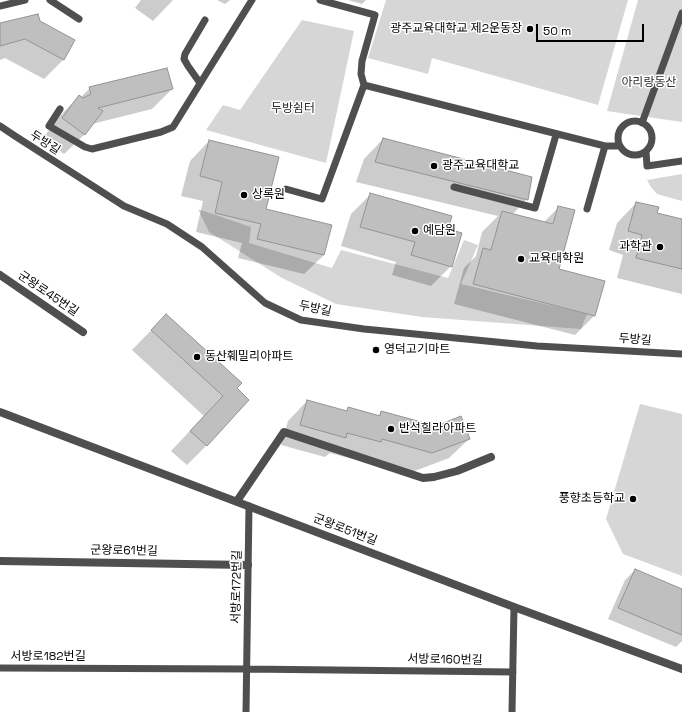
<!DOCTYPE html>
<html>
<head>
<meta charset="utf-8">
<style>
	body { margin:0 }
	#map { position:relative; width:682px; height:712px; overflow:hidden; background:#fff; font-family:"Space Grotesk",sans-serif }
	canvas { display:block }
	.scale { position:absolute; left:536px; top:24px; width:108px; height:18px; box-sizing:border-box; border:2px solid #000; border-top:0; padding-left:5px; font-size:12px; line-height:14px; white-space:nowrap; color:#000; -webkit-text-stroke:3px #fff; paint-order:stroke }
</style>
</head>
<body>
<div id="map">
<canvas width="682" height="712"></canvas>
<div class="scale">50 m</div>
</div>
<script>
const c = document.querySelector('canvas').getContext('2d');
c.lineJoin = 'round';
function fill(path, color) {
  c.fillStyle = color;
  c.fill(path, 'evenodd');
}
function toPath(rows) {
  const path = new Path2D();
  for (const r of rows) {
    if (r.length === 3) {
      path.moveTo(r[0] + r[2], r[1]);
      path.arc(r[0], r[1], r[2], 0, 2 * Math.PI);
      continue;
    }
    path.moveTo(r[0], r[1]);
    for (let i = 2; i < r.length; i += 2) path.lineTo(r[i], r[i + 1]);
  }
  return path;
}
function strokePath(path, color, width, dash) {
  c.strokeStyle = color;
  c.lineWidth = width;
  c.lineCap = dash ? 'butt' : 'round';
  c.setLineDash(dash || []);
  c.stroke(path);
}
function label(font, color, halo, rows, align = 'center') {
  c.font = font + ' "Space Grotesk","Noto Sans KR",sans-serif';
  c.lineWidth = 3;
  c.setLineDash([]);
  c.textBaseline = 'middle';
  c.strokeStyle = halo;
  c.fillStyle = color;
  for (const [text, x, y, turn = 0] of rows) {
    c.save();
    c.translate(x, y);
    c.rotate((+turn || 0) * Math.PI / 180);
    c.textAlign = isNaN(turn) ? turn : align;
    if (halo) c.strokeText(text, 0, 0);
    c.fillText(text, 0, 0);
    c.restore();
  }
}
const green = toPath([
	[386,0,628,0,598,105,432,58,428,74,368,58],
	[638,0,682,0,682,122,607,111],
	[302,20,354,31,326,163,206,130,223,105,240,110],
	[682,174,682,201,657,194,651,187,647,180],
	[198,209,251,227,249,243,332,268,341,250,448,278,464,240,478,245,461,284,587,314,581,329,422,317,336,304,282,278,209,232],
	[640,404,682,414,682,576,623,554,606,519]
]);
const shadow = toPath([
	[141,0,173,0,153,21,135,8],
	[217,0,230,0,225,4],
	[348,0,366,0,362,4],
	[39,22,64,59,44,79,5,58,0,60,0,24],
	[90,88,172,89,152,109,92,124,84,135,64,154,43,138,60,116,79,96,81,97],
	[383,139,527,199,512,215,543,223,559,207,558,270,594,316,575,335,454,304,464,268,476,256,482,232,498,216,356,182,364,159],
	[209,141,265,210,324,255,304,274,238,258,242,243,196,232,203,201,181,196,190,161],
	[371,194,447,229,451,266,431,286,392,275,396,262,341,246,351,214],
	[636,203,656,214,682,220,682,294,617,278,623,255,609,250,617,223],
	[166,315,236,388,248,400,206,446,187,465,171,451,204,416,132,350],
	[307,401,345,412,349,408,377,416,382,412,469,439,449,458,412,472,363,458,360,461,330,453,325,457,281,445,288,421],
	[635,570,682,590,682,641,676,647,608,619,625,580]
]);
const building = toPath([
	[38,14,40,21,75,40,64,60,25,39,0,46,0,23,38,14],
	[167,68,173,89,98,108,103,111,85,135,62,118,79,95,83,98,91,94,89,87,167,68],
	[383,138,532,177,528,200,375,162,383,138],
	[209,140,279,157,266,209,332,225,324,255,257,239,261,224,215,213,222,182,200,176,209,140],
	[370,193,452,216,448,229,462,233,452,267,411,255,415,242,360,227,370,193],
	[636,202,659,207,657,213,682,219,682,269,636,258,642,235,628,231,636,202],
	[558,206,575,210,559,269,605,281,595,316,473,284,483,248,491,250,502,211,553,224,558,206],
	[166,314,242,383,237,388,249,400,207,446,190,431,223,396,151,330,166,314],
	[307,400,347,411,348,407,380,416,381,411,436,426,461,416,470,439,432,453,382,439,381,442,347,433,346,438,300,425,307,400],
	[635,569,682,589,682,635,618,608,635,569]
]);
const service = toPath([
	[50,0,79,19],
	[0,6,25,0],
	[200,83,188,66,184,59,185,54,205,20],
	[364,85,605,146,620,146],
	[60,109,49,126,85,147,92,149,161,132,173,127,252,0],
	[635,138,17],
	[642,123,682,13],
	[0,126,15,136,124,206,167,224,202,247,265,303,301,320,364,329,537,346,682,354],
	[646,151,647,166,682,161],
	[454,187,535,208,556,135],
	[286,189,322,199,364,85,361,74,362,61,375,15,320,0],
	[587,209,605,146],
	[0,668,246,669,513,672],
	[246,712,249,506],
	[512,712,514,607]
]);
const minor = toPath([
	[0,275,83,332],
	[237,501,284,432,423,478,434,477,457,471,491,457],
	[0,561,248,565]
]);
const tertiary = toPath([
	[0,412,514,607,682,669]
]);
const markers = [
	[530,29,4,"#000"],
	[434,166,4,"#000"],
	[244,195,4,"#000"],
	[415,231,4,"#000"],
	[660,247,4,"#000"],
	[521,259,4,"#000"],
	[376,350,4,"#000"],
	[197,357,4,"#000"],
	[391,429,4,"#000"],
	[633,499,4,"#000"]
];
const poiNames = [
	["광주교육대학교 제2운동장",522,29,"right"],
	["광주교육대학교",442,166],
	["상록원",252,195],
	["예담원",423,231],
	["과학관",652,247,"right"],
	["교육대학원",529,259],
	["영덕고기마트",384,350],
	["동산훼밀리아파트",205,357],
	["반석힐라아파트",399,429],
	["풍향초등학교",625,499,"right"]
];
const parkNames = [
	["아리랑동산",649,83],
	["두방쉼터",293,109]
];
const streetNames = [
	["두방길",45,143,33],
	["군왕로45번길",48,294,34],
	["두방길",315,309,12],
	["두방길",635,340,4],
	["군왕로51번길",345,530,21],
	["군왕로61번길",124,551,1],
	["서방로172번길",237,587,-89],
	["서방로182번길",48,657],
	["서방로160번길",445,660,1]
];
fill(green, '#d6d6d6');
fill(shadow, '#0003');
fill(building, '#bfbfbf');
strokePath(building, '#939393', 1);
strokePath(service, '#4f4f4f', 7);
strokePath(minor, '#4f4f4f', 8);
strokePath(tertiary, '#4f4f4f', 8);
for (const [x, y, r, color] of markers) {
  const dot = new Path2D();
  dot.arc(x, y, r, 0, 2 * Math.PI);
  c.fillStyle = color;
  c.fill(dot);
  strokePath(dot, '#fff', 1.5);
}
label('12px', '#000', '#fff', poiNames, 'left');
label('12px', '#2d2d2d', '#fff', parkNames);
label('12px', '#000', '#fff', streetNames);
</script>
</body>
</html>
